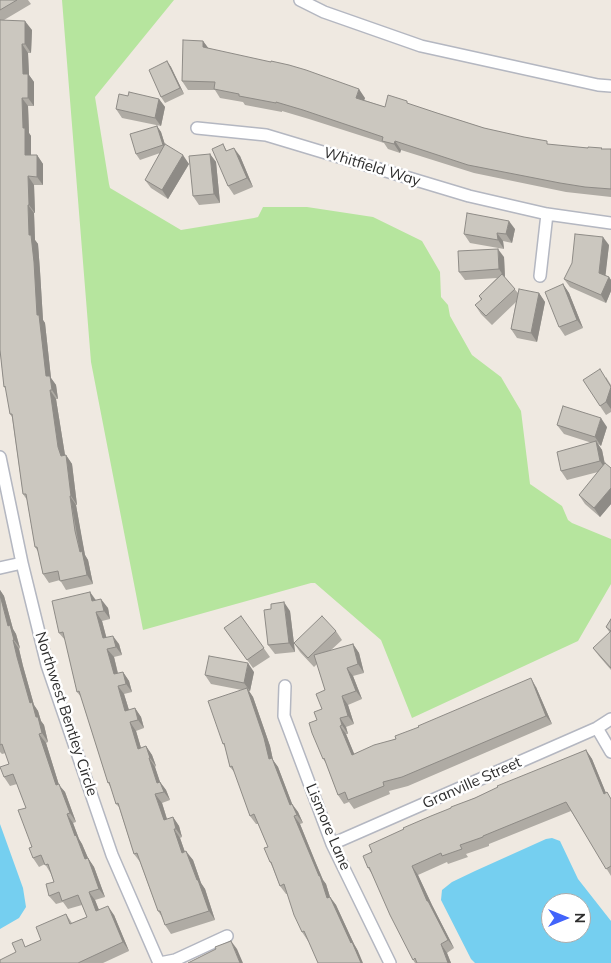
<!DOCTYPE html>
<html>
<head>
<meta charset="utf-8">
<style>
	body { margin:0 }
	#map { position:relative; width:611px; height:963px; overflow:hidden; background:#efe9e1; font-family:Mulish,sans-serif }
	canvas { display:block }
	.north { position:absolute; left:541px; top:893px; width:50px; height:50px; box-sizing:border-box; background:#fff; border:1px solid #ababab; border-radius:50%; rotate:90deg; font-size:14px; font-weight:700; line-height:20px; text-align:center; color:#2e2e2e }
	.north::after { content:''; display:block; margin:auto; width:18px; height:22px; background:#4264fb; clip-path:polygon(50% 0,100% 100%,50% 72%,0 100%) }
</style>
</head>
<body>
<div id="map">
<canvas width="611" height="963"></canvas>
<div class="north">N</div>
</div>
<script>
const c = document.querySelector('canvas').getContext('2d');
c.lineJoin = 'round';
function fill(path, color) {
  c.fillStyle = color;
  c.fill(path, 'evenodd');
}
function toPath(rows) {
  const path = new Path2D();
  for (const r of rows) {
    path.moveTo(r[0], r[1]);
    for (let i = 2; i < r.length; i += 2) path.lineTo(r[i], r[i + 1]);
  }
  return path;
}
function strokePath(path, color, width, dash) {
  c.strokeStyle = color;
  c.lineWidth = width;
  c.lineCap = dash ? 'butt' : 'round';
  c.setLineDash(dash || []);
  c.stroke(path);
}
function label(font, color, halo, rows, align = 'center') {
  c.font = font + ' Mulish,sans-serif';
  c.lineWidth = 5;
  c.setLineDash([]);
  c.textBaseline = 'middle';
  c.strokeStyle = halo;
  c.fillStyle = color;
  for (const [text, x, y, turn = 0] of rows) {
    c.save();
    c.translate(x, y);
    c.rotate((+turn || 0) * Math.PI / 180);
    c.textAlign = isNaN(turn) ? turn : align;
    if (halo) c.strokeText(text, 0, 0);
    c.fillText(text, 0, 0);
    c.restore();
  }
}
const green = toPath([
	[62,0,174,0,95,97,109,184,110,188,181,230,254,218,258,217,263,207,307,207,373,217,422,241,440,272,441,297,448,305,450,316,472,355,501,377,521,411,530,484,562,506,568,520,572,523,611,539,611,584,578,641,412,718,381,640,315,583,311,583,143,630,91,362]
]);
const water = toPath([
	[0,824,23,888,26,907,19,918,0,929],
	[552,838,560,841,578,879,611,921,611,963,475,963,471,959,441,900,442,890,452,882,475,871,546,839],
	[551,903,581,903,581,933,551,933]
]);
const minor = toPath([
	[300,0,324,12,421,46,598,85,611,86],
	[197,128,266,135,469,196,547,214,611,223],
	[540,276,547,214],
	[0,457,22,563,47,665,112,855,159,963],
	[0,568,22,563],
	[285,686,284,716,332,844,390,963],
	[597,728,611,752],
	[332,844,597,728,611,719],
	[160,963,175,960,227,936]
]);
const wall = toPath([
	[0,0,28,0,31,4,4,20,32,30,31,53,28,53,29,75,34,82,34,106,28,106,29,133,31,136,31,155,37,155,43,164,43,185,34,185,35,213,34,213,35,240,38,244,40,271,43,320,45,323,51,378,56,385,58,399,56,399,65,455,66,455,72,464,77,505,76,505,82,540,85,555,88,560,93,584,66,590,60,580,49,583,43,574,39,553,35,547,27,500,23,494,12,417,10,414,6,389,4,387,0,350],
	[203,41,208,48,365,98,364,100,385,107,409,104,437,113,484,128,550,145,588,148,602,148,602,149,611,149,611,197,566,192,474,173,401,150,400,153,388,149,384,143,309,119,282,111,282,112,245,105,243,102,220,98,215,90,188,90,182,81],
	[167,61,171,67,184,94,165,103,161,97],
	[128,96,159,99,165,107,161,126,122,118,116,109],
	[157,126,161,132,165,145,189,164,168,199,151,188,145,180,160,153,140,160,136,154],
	[223,144,227,151,240,156,253,187,234,195,228,186],
	[210,154,216,162,220,203,199,205,193,196],
	[515,229,512,243,503,241,504,249,470,243,464,234],
	[609,245,605,275,609,277,611,280,611,291,606,303,570,287,564,279],
	[504,257,505,278,518,293,539,293,545,302,537,342,517,338,511,329,516,302,492,325,481,314,475,305,481,300,479,296,497,278,465,280,459,272],
	[563,284,569,293,583,328,565,336,559,327],
	[606,377,611,385,611,412,606,415,600,406],
	[557,425,607,427,601,446,598,444,602,450,605,464,611,468,611,504,600,517,585,504,579,495,598,472,567,480,561,471,592,443,564,434],
	[0,590,4,596,13,629,16,634,20,648,19,649,23,666,34,705,38,711,41,721,44,725,48,742,46,743,59,785,65,792,76,822,73,823,79,839,82,844,88,858,94,867,105,897,95,900,99,910,114,915,129,951,103,963,0,963,27,946,41,940,66,914,72,923,87,917,82,905,68,909,63,902,56,904,49,896,54,882,51,874,45,864,39,867,33,858,26,808,17,784,10,786,4,777,9,764,6,753,2,754,0,752],
	[90,592,96,600,108,608,110,619,102,621,106,637,119,644,122,655,114,657,118,673,123,672,129,681,132,692,124,694,129,710,135,708,141,717,144,728,136,731,141,748,146,746,152,755,156,766,155,767,160,782,166,790,170,800,162,803,167,819,173,817,179,826,182,837,180,838,185,852,193,860,201,883,205,889,215,920,171,934,165,925,162,917,158,911,140,862,134,854,119,807,116,804,111,788,108,783,81,697,77,692,65,640,59,633],
	[290,611,295,652,275,654,268,645],
	[241,616,270,657,253,668,224,628],
	[611,619,611,670,599,656,593,648,610,633,606,627],
	[336,631,342,640,330,651,353,644,359,653,364,673,353,676,362,699,348,705,354,724,346,727,348,734,346,734,354,754,536,687,552,724,408,786,389,791,390,794,354,809,349,802,344,804,338,795,326,763,323,759,317,720,322,709,325,690,317,664,314,667,300,652,294,643],
	[254,672,250,691,249,691,253,697,270,746,273,760,278,767,292,804,298,812,303,823,300,824,315,861,323,880,326,884,330,897,336,905,354,944,358,951,308,941,302,932,287,894,286,894,280,886,272,866,270,862,268,847,258,824,256,824,250,816,235,773,230,767,225,747,223,744,242,690,211,684,205,675],
	[586,750,592,759,606,793,611,799,611,876,571,811,489,844,489,846,466,854,468,857,448,864,447,862,418,875,432,905,454,948,447,953,451,963,415,963,413,960,372,874,368,868,372,852,451,808]
]);
const shadedWall = toPath([
	[25,21,32,30,31,53,25,44],
	[203,41,209,49,203,47],
	[22,44,28,53,29,75,34,82,34,106,28,98,23,74],
	[167,61,171,67,184,94,180,88],
	[359,89,365,98,362,106,356,98],
	[22,98,28,106,29,133,31,136,31,164,25,155,23,128],
	[159,99,165,107,161,126,155,118],
	[157,126,161,132,167,151,163,145],
	[395,141,401,150,400,153,394,144],
	[234,148,240,156,253,187,247,178],
	[210,154,216,162,220,203,214,194],
	[37,155,43,164,43,185,37,177],
	[183,155,189,164,168,199,162,190],
	[28,176,34,185,35,213,29,205],
	[28,205,34,213,35,240,38,244,40,271,43,320,45,323,51,378,56,385,58,399,52,390,46,376,37,315,29,235],
	[509,221,515,229,512,243,506,234],
	[497,233,503,241,504,249,498,240],
	[603,237,609,245,605,280,599,273],
	[498,249,504,257,505,278,499,269],
	[609,277,611,280,611,291,606,303,601,295],
	[563,284,569,293,583,328,577,320],
	[539,293,545,302,537,342,531,333],
	[611,387,611,409,606,402],
	[50,390,56,399,65,455,61,456,58,447],
	[601,418,607,427,601,446,595,437],
	[596,441,602,450,606,470,600,461],
	[66,455,72,464,77,505,71,496],
	[611,488,611,504,600,517,594,508],
	[70,496,76,505,85,555,88,560,93,584,87,575,80,552],
	[0,590,4,596,13,629,16,634,20,648,14,640,8,626,0,595],
	[90,592,96,601,92,601],
	[101,599,108,608,110,619,104,611],
	[284,602,290,611,295,652,289,643],
	[96,612,102,621,109,647,103,638],
	[113,636,119,644,122,655,116,647],
	[13,640,19,649,23,666,34,705,38,711,41,721,44,725,48,742,42,733,36,717,30,703,17,657],
	[353,644,359,653,364,673,358,664],
	[107,649,114,657,120,683,114,674],
	[248,663,254,672,250,691,244,683],
	[347,668,353,676,362,699,356,691],
	[123,672,129,681,132,692,126,684],
	[531,678,536,687,552,724,546,716],
	[118,686,124,694,132,720,125,711],
	[247,688,253,697,270,746,273,760,278,767,296,814,290,805,269,759],
	[342,696,348,705,354,724,348,716],
	[135,708,141,717,144,728,138,720],
	[340,718,346,727,348,734,342,725],
	[130,722,136,731,144,758,138,749],
	[340,726,346,734,358,763,352,755],
	[39,734,46,743,59,785,65,792,76,822,70,813,56,785],
	[146,746,152,755,156,766,150,758],
	[586,750,592,759,610,803,604,794],
	[149,758,155,767,163,791,157,783],
	[160,782,166,790,170,800,164,792],
	[155,794,162,803,170,829,164,820],
	[292,804,298,812,303,823,297,815],
	[67,814,73,823,79,839,82,844,88,858,94,867,105,897,99,889,85,859,75,836],
	[294,816,300,824,315,861,323,880,326,884,330,897,336,905,354,944,358,951,363,963,361,963,327,898,319,876],
	[173,817,179,826,182,837,176,829],
	[174,829,180,838,188,861,182,853],
	[186,851,193,860,201,883,205,889,215,920,209,911],
	[412,866,418,875,432,905,454,948,448,940,427,901],
	[89,892,95,900,103,920,96,911],
	[108,906,114,915,129,951,123,942],
	[231,941,237,949,243,963,240,963],
	[441,944,447,953,451,963,448,963]
]);
const building = toPath([
	[0,0,17,0,0,10,0,0],
	[0,20,25,21,25,44,22,44,23,74,28,74,28,98,22,98,23,128,25,128,25,155,37,155,37,177,28,176,29,205,28,205,29,235,31,235,34,262,37,315,39,315,46,376,50,376,52,390,50,390,58,447,61,456,66,455,71,496,70,496,75,531,80,552,82,551,87,575,60,581,58,571,43,574,37,547,35,547,26,494,23,494,12,414,10,414,5,386,4,387,0,350,0,20],
	[183,40,203,41,203,47,271,62,271,61,289,65,306,70,359,89,356,98,385,107,388,95,407,101,407,103,437,113,484,128,524,137,547,141,547,144,588,148,588,147,602,148,601,149,611,149,611,189,585,187,560,183,468,165,395,141,394,144,382,141,383,137,303,110,276,102,276,103,239,96,239,94,214,89,215,82,182,81,183,40],
	[167,61,180,88,161,97,149,70,167,61],
	[129,92,159,99,155,118,116,109,119,94,128,96,129,92],
	[157,126,163,145,136,154,130,134,157,126],
	[165,144,183,155,162,190,145,180,165,144],
	[223,144,226,151,234,148,247,178,228,186,212,149,223,144],
	[210,154,214,194,193,196,189,156,210,154],
	[467,213,509,221,506,234,497,233,498,240,464,234,467,213],
	[575,234,603,237,599,273,609,277,601,295,564,279,572,263,575,234],
	[498,249,499,269,459,272,458,251,498,249],
	[502,274,515,289,486,316,475,305,482,299,479,296,502,274],
	[563,284,577,320,559,327,545,292,563,284],
	[519,289,539,293,531,333,511,329,519,289],
	[600,369,611,387,606,402,600,406,583,380,600,369],
	[563,406,601,418,595,437,557,425,563,406],
	[596,441,600,461,561,471,557,452,596,441],
	[605,463,611,468,611,488,594,508,579,495,605,463],
	[90,592,92,601,101,599,104,611,96,612,103,638,113,636,116,647,107,649,114,674,123,672,126,684,118,686,125,711,135,708,138,720,130,722,138,749,146,746,150,758,149,758,157,783,160,782,164,792,155,794,164,820,173,817,176,829,174,829,182,853,186,851,197,880,198,880,209,911,165,925,160,911,158,911,137,853,134,854,118,803,116,804,109,782,108,783,79,691,77,692,63,632,59,633,52,601,90,592],
	[0,595,8,626,10,625,14,640,13,640,17,657,30,703,32,702,36,717,38,717,42,733,39,734,56,785,59,784,70,813,67,814,75,836,76,835,85,859,88,858,99,889,89,892,96,911,108,906,123,942,78,963,0,963,0,960,16,952,12,943,22,939,25,947,41,940,36,927,66,914,70,924,87,917,78,895,62,901,59,892,49,896,46,884,54,882,48,864,45,865,41,855,33,858,29,848,32,847,18,810,26,808,13,774,4,777,0,767,9,764,2,744,0,745,0,595],
	[284,602,289,643,268,645,264,610,271,609,271,604,284,602],
	[241,616,264,648,247,660,224,628,241,616],
	[322,616,336,631,308,658,294,643,322,616],
	[611,619,611,631,606,627,611,619],
	[611,631,611,668,593,648,611,631],
	[353,644,358,664,347,668,356,691,342,696,348,716,340,718,342,725,340,726,352,755,374,745,396,739,395,736,419,727,418,726,531,678,546,716,402,777,383,782,384,786,348,800,345,792,338,795,324,758,323,759,312,733,309,723,317,720,314,712,322,709,316,694,325,690,314,655,353,644],
	[209,656,248,663,244,683,205,675,209,656],
	[247,688,264,738,269,759,272,758,290,805,292,804,297,815,294,816,319,876,320,876,327,898,330,897,351,943,352,942,361,963,318,963,304,931,302,932,294,915,284,884,280,886,271,862,270,862,264,848,268,847,254,814,250,816,232,766,230,767,224,743,223,744,208,701,247,688],
	[586,750,604,794,607,792,611,799,611,866,606,869,566,802,483,836,483,837,460,845,462,849,442,856,441,853,412,866,427,901,428,901,448,940,441,944,448,963,417,963,415,958,413,960,390,915,369,867,368,868,363,856,372,852,369,845,404,829,403,828,431,816,451,808,451,807,475,798,498,787,497,786,586,750],
	[231,941,240,963,188,963,216,949,215,947,231,941]
]);
const streetNames = [
	["Whitfield Way",372,167,17],
	["Northwest Bentley Circle",66,714,72],
	["Granville Street",472,783,-24],
	["Lismore Lane",328,827,67]
];
fill(green, '#b6e59e');
fill(water, '#75cff0');
strokePath(minor, '#b4b7c1', 14);
strokePath(minor, '#fff', 11);
fill(wall, '#afaba4');
fill(shadedWall, '#8e8b86');
fill(building, '#cbc7bf');
strokePath(building, '#8e8b86', 1);
label('15px', '#2e2e2e', '#fff', streetNames);
</script>
</body>
</html>
